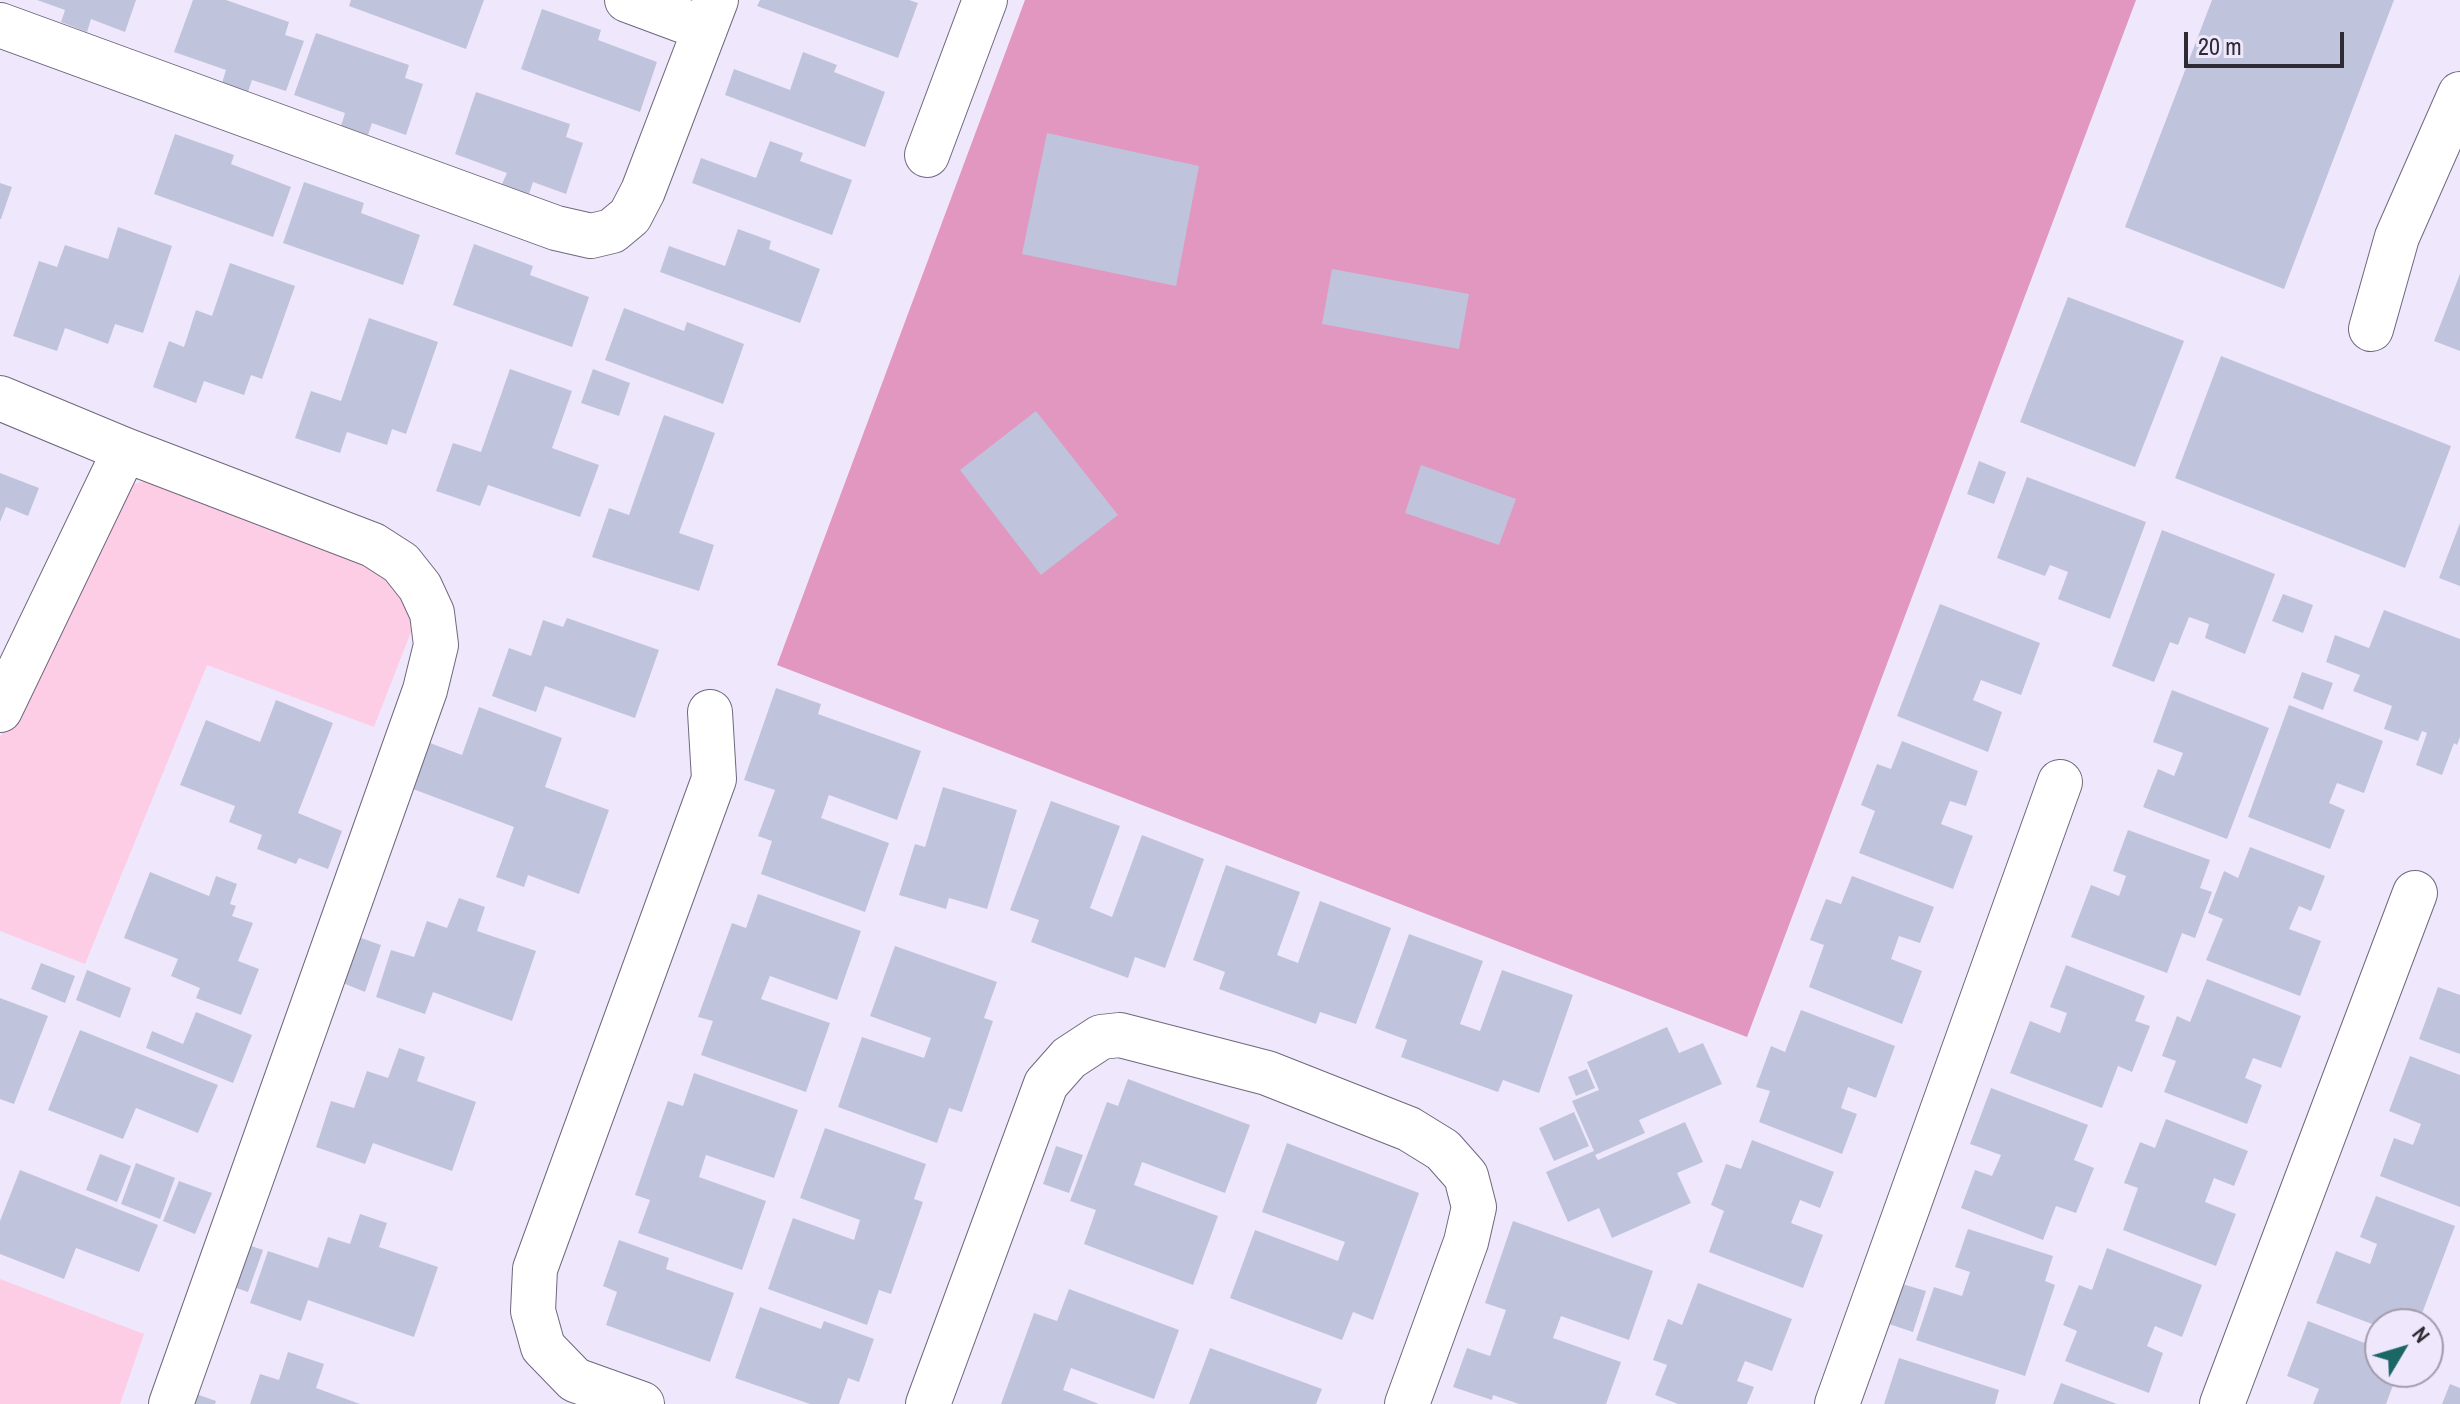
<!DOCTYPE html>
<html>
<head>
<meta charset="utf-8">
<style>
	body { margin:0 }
	#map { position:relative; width:2460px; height:1404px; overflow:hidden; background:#efe8fc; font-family:"Archivo Narrow",sans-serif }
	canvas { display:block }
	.north { position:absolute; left:2364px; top:1308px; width:80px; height:80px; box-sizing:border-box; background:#efe8fc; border:2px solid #a29cac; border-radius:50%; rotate:52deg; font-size:22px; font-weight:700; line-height:32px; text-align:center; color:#2e2b34 }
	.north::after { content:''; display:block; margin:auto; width:28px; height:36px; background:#1a6766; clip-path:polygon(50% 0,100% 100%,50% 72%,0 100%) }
	.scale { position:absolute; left:2184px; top:32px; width:160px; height:36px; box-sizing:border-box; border:4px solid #2e2b34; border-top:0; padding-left:10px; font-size:24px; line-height:28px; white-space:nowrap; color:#2e2b34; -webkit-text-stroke:6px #efe8fc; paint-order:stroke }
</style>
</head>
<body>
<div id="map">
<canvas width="2460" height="1404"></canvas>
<div class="north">N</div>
<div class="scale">20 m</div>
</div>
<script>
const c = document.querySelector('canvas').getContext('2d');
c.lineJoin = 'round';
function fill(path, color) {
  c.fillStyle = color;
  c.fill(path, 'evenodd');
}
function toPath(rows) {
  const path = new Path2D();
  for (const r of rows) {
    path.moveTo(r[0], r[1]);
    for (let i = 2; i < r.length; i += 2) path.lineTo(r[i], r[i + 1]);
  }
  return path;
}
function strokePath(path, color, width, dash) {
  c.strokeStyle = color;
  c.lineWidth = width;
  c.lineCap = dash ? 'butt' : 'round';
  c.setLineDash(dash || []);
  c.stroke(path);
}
const green = toPath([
	[148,480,430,583,374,727,207,665,85,964,0,931,0,737,118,489],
	[0,1279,144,1334,120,1404,0,1404]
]);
const forest = toPath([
	[1025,0,2136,0,1747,1037,777,665]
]);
const building = toPath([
	[37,0,136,0,125,32,91,19,87,32,61,22,65,10],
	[193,0,226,0,289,22,285,35,304,41,286,91,252,80,248,92,222,83,226,70,174,52],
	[351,0,484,0,466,49,349,6],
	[760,0,909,0,918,3,898,58,757,6],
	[2212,0,2394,0,2284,289,2125,227],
	[542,9,601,30,598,40,657,62,640,112,521,69],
	[316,33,409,65,405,78,423,84,406,135,372,123,368,135,341,126,345,113,294,95],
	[803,52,837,65,834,72,885,92,865,147,725,95,734,69,790,90],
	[476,92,570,124,566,137,583,143,566,194,533,182,529,194,502,184,507,173,455,154],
	[1047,133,1199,166,1176,286,1022,254],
	[175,134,234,155,231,164,291,187,273,237,154,194],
	[770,141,803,153,800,161,852,180,832,235,692,183,701,158,756,178],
	[304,182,364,203,361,213,420,235,403,285,283,243],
	[0,183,12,187,1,219,0,219],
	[118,227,172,246,143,333,115,324,108,344,65,328,57,351,13,336,39,261,57,267,65,245,108,259],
	[738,229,771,241,769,249,820,269,800,323,660,272,669,246,725,266],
	[474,244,533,266,530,275,589,297,572,347,453,305],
	[230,263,295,286,262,379,251,375,244,395,204,381,196,403,153,387,169,341,184,347,196,310,212,316],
	[1332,269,1469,294,1459,349,1322,324],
	[2460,274,2460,351,2434,341],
	[2068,297,2184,341,2135,467,2020,422],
	[624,308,684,331,687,322,744,344,723,404,605,360],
	[369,318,438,342,406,434,392,429,387,445,347,432,340,453,295,438,311,391,341,401],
	[2221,356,2451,446,2405,568,2175,478],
	[510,369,572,391,552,448,599,465,580,517,488,485,480,506,436,491,453,443,481,452],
	[593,369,630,383,619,416,581,403],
	[1036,411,1118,515,1041,575,960,470],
	[664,415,715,433,679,533,714,545,699,591,592,557,609,508,629,515],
	[1979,461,2006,472,1994,504,1967,494],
	[1421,465,1516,499,1499,545,1405,513],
	[0,473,39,488,28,516,6,507,0,522],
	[2027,477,2146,522,2110,619,2058,599,2068,572,2050,565,2045,576,1997,558],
	[2460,523,2460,586,2439,578],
	[2162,530,2275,574,2245,654,2205,638,2209,624,2189,617,2178,645,2170,642,2154,682,2112,666],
	[2283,594,2313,605,2303,633,2272,621],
	[1940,604,2040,643,2021,695,1981,680,1973,700,2002,712,1988,752,1897,716],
	[2384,610,2460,639,2460,737,2457,745,2454,743,2442,775,2416,765,2427,733,2422,731,2418,741,2384,729,2392,706,2353,691,2360,675,2326,662,2335,635,2369,648],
	[567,618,659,650,635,718,545,686,536,712,492,696,509,648,531,656,543,620,563,627],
	[2302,672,2333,683,2323,710,2293,698],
	[776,688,821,704,818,714,921,751,897,820,829,795,821,818,889,843,865,912,761,874,772,841,758,836,775,790,744,780],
	[2172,690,2269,728,2227,839,2143,807,2158,769,2174,776,2183,753,2153,742],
	[276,700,333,723,298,813,342,831,328,869,299,858,296,864,257,849,262,835,229,822,235,806,180,785,206,720,260,742],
	[2289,705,2383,741,2364,793,2337,783,2329,803,2345,810,2330,849,2248,817],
	[479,707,562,738,545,787,609,810,579,894,528,875,524,887,496,877,514,827,405,786,422,740,462,755],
	[1902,741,1978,771,1966,806,1950,801,1941,824,1973,836,1953,889,1859,853,1875,811,1861,805,1877,764,1891,769],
	[943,787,1017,810,987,909,949,898,946,909,899,895,915,844,925,847],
	[1051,801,1120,826,1090,908,1112,917,1142,835,1204,859,1165,968,1135,957,1128,978,1031,942,1039,920,1010,910],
	[2128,830,2210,860,2200,888,2212,892,2195,938,2182,933,2167,973,2071,937,2091,885,2119,896,2126,876,2113,871],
	[2250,847,2325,876,2311,911,2299,906,2289,929,2321,941,2300,996,2206,960,2223,919,2208,913,2224,871,2238,878],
	[1226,865,1300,892,1277,955,1298,963,1320,901,1391,928,1356,1024,1320,1012,1316,1024,1219,989,1225,972,1193,960],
	[150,872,209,896,216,876,237,884,230,904,236,906,232,916,253,923,238,961,259,969,241,1015,196,998,200,988,171,976,178,959,124,938],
	[1852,876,1934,907,1920,943,1899,936,1891,959,1922,971,1902,1024,1809,987,1824,945,1810,940,1826,899,1841,904],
	[758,894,861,931,837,1000,770,976,761,999,830,1023,806,1092,701,1055,713,1021,698,1017,732,923,746,928],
	[459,898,485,907,477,931,536,951,512,1021,433,992,425,1014,376,997,391,950,414,957,427,921,447,928],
	[1409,934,1483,961,1460,1024,1480,1031,1502,970,1573,995,1539,1093,1503,1080,1498,1092,1401,1057,1407,1040,1375,1028],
	[353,935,381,945,365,992,338,981],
	[895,946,997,982,984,1018,993,1021,962,1112,949,1108,937,1143,838,1107,862,1037,924,1058,931,1038,870,1016],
	[41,963,75,976,65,1003,31,989],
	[2066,965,2145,996,2135,1021,2150,1026,2132,1072,2118,1066,2102,1108,2010,1073,2030,1021,2060,1033,2067,1013,2050,1007],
	[87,970,131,988,120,1018,76,1000],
	[2207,979,2301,1016,2281,1068,2253,1058,2245,1078,2262,1085,2247,1124,2164,1092,2176,1061,2162,1056,2177,1016,2190,1022],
	[2438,987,2460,995,2460,1054,2419,1039],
	[0,998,48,1016,14,1104,0,1099],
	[1801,1010,1895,1046,1876,1098,1848,1087,1841,1108,1857,1114,1842,1154,1759,1122,1770,1091,1756,1087,1771,1046,1785,1052],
	[196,1012,252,1035,233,1083,146,1048,152,1031,183,1044],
	[1667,1027,1679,1053,1703,1043,1722,1084,1639,1120,1645,1133,1595,1155,1598,1160,1685,1122,1703,1162,1677,1173,1691,1203,1612,1238,1599,1208,1568,1222,1546,1172,1594,1151,1572,1101,1599,1090,1587,1062],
	[80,1030,218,1085,198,1133,136,1108,123,1139,48,1110],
	[399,1048,425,1057,417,1081,476,1102,452,1171,373,1143,365,1164,316,1147,331,1101,354,1108,367,1071,388,1078],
	[2410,1056,2460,1075,2460,1207,2380,1176,2394,1138,2413,1145,2421,1124,2389,1111],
	[1587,1069,1595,1088,1576,1096,1568,1077],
	[694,1073,798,1110,774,1178,706,1155,699,1177,766,1201,742,1270,638,1233,650,1200,635,1195,651,1149,668,1101,683,1106],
	[1128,1079,1250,1125,1225,1193,1142,1162,1138,1174,1134,1185,1218,1216,1193,1285,1084,1244,1096,1210,1070,1201,1107,1102,1118,1106],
	[1991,1088,2088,1125,2074,1160,2094,1168,2076,1213,2056,1206,2043,1240,1961,1208,1975,1170,1992,1176,2001,1155,1970,1144],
	[1574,1112,1589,1146,1554,1161,1539,1128],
	[2166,1119,2248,1151,2234,1186,2214,1178,2205,1202,2236,1214,2216,1266,2123,1230,2138,1188,2124,1183,2140,1142,2155,1148],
	[825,1128,926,1164,914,1199,923,1202,891,1294,879,1290,867,1325,768,1289,793,1218,854,1240,860,1220,800,1198],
	[1752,1140,1834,1172,1820,1208,1800,1200,1791,1223,1823,1235,1803,1288,1709,1252,1724,1211,1711,1205,1726,1164,1741,1169],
	[1287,1143,1419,1193,1373,1320,1353,1312,1342,1340,1230,1298,1255,1230,1338,1261,1341,1252,1345,1242,1262,1212],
	[1056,1146,1083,1155,1069,1193,1043,1184],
	[100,1154,131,1166,117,1202,86,1190],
	[136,1163,175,1178,160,1219,121,1204],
	[20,1170,158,1225,139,1272,76,1248,64,1279,0,1254,0,1221],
	[179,1181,212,1193,195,1234,163,1221],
	[2376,1196,2455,1226,2418,1324,2380,1324,2380,1327,2316,1303,2336,1251,2370,1264,2377,1244,2360,1237],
	[360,1214,387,1223,379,1247,438,1267,414,1337,308,1300,301,1321,250,1303,268,1251,318,1268,328,1237,350,1244],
	[1513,1221,1653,1271,1629,1340,1561,1316,1553,1338,1621,1362,1606,1404,1519,1404,1493,1395,1492,1400,1453,1387,1467,1348,1490,1356,1506,1310,1485,1303],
	[1968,1229,2053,1256,2045,1281,2055,1285,2025,1376,1916,1340,1934,1287,1962,1296,1970,1272,1955,1267],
	[619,1240,669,1258,666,1269,734,1293,710,1362,606,1325,617,1292,603,1286],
	[237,1241,263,1250,248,1292,222,1283],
	[2107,1248,2202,1285,2182,1337,2155,1326,2147,1346,2163,1353,2149,1393,2065,1361,2077,1331,2063,1325,2079,1285,2092,1290],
	[1698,1283,1792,1319,1772,1371,1745,1361,1737,1381,1754,1387,1747,1404,1678,1404,1655,1395,1667,1365,1653,1360,1668,1319,1682,1325],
	[1899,1283,1926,1291,1913,1332,1886,1323],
	[1069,1289,1179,1330,1154,1399,1071,1368,1063,1390,1099,1404,1001,1404,1034,1313,1057,1321],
	[760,1307,821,1329,824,1321,874,1339,859,1382,848,1378,839,1404,810,1404,735,1378],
	[2308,1321,2380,1349,2380,1372,2398,1372,2386,1404,2313,1404,2319,1389,2287,1376],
	[1210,1348,1322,1389,1316,1404,1189,1404],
	[288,1352,324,1364,316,1388,360,1404,250,1404,260,1374,279,1380],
	[1899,1358,1999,1390,1995,1404,1884,1404],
	[2061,1383,2117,1404,2053,1404],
	[2450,1384,2460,1388,2460,1404,2442,1404],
	[182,1389,216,1401,215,1404,177,1404]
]);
const minor = toPath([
	[627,0,705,29],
	[0,25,556,228,591,236,612,231,630,216,643,191,716,0],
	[927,155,985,0],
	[2371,329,2397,237,2460,94],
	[0,398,125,450,373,545,401,563,420,587,432,613,436,645,425,690,171,1404],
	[0,710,125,450],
	[642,1404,575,1380,543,1347,533,1311,535,1269,714,779,710,712],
	[928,1404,1046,1084,1069,1058,1101,1037,1120,1035,1267,1073,1409,1129,1443,1150,1466,1176,1474,1207,1466,1242,1407,1404],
	[1837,1404,2060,782],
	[2222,1404,2415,893]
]);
fill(green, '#fdcde6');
fill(forest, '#e197c0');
fill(building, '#c0c3dc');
strokePath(minor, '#6f687d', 46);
strokePath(minor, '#fff', 44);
</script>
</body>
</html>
